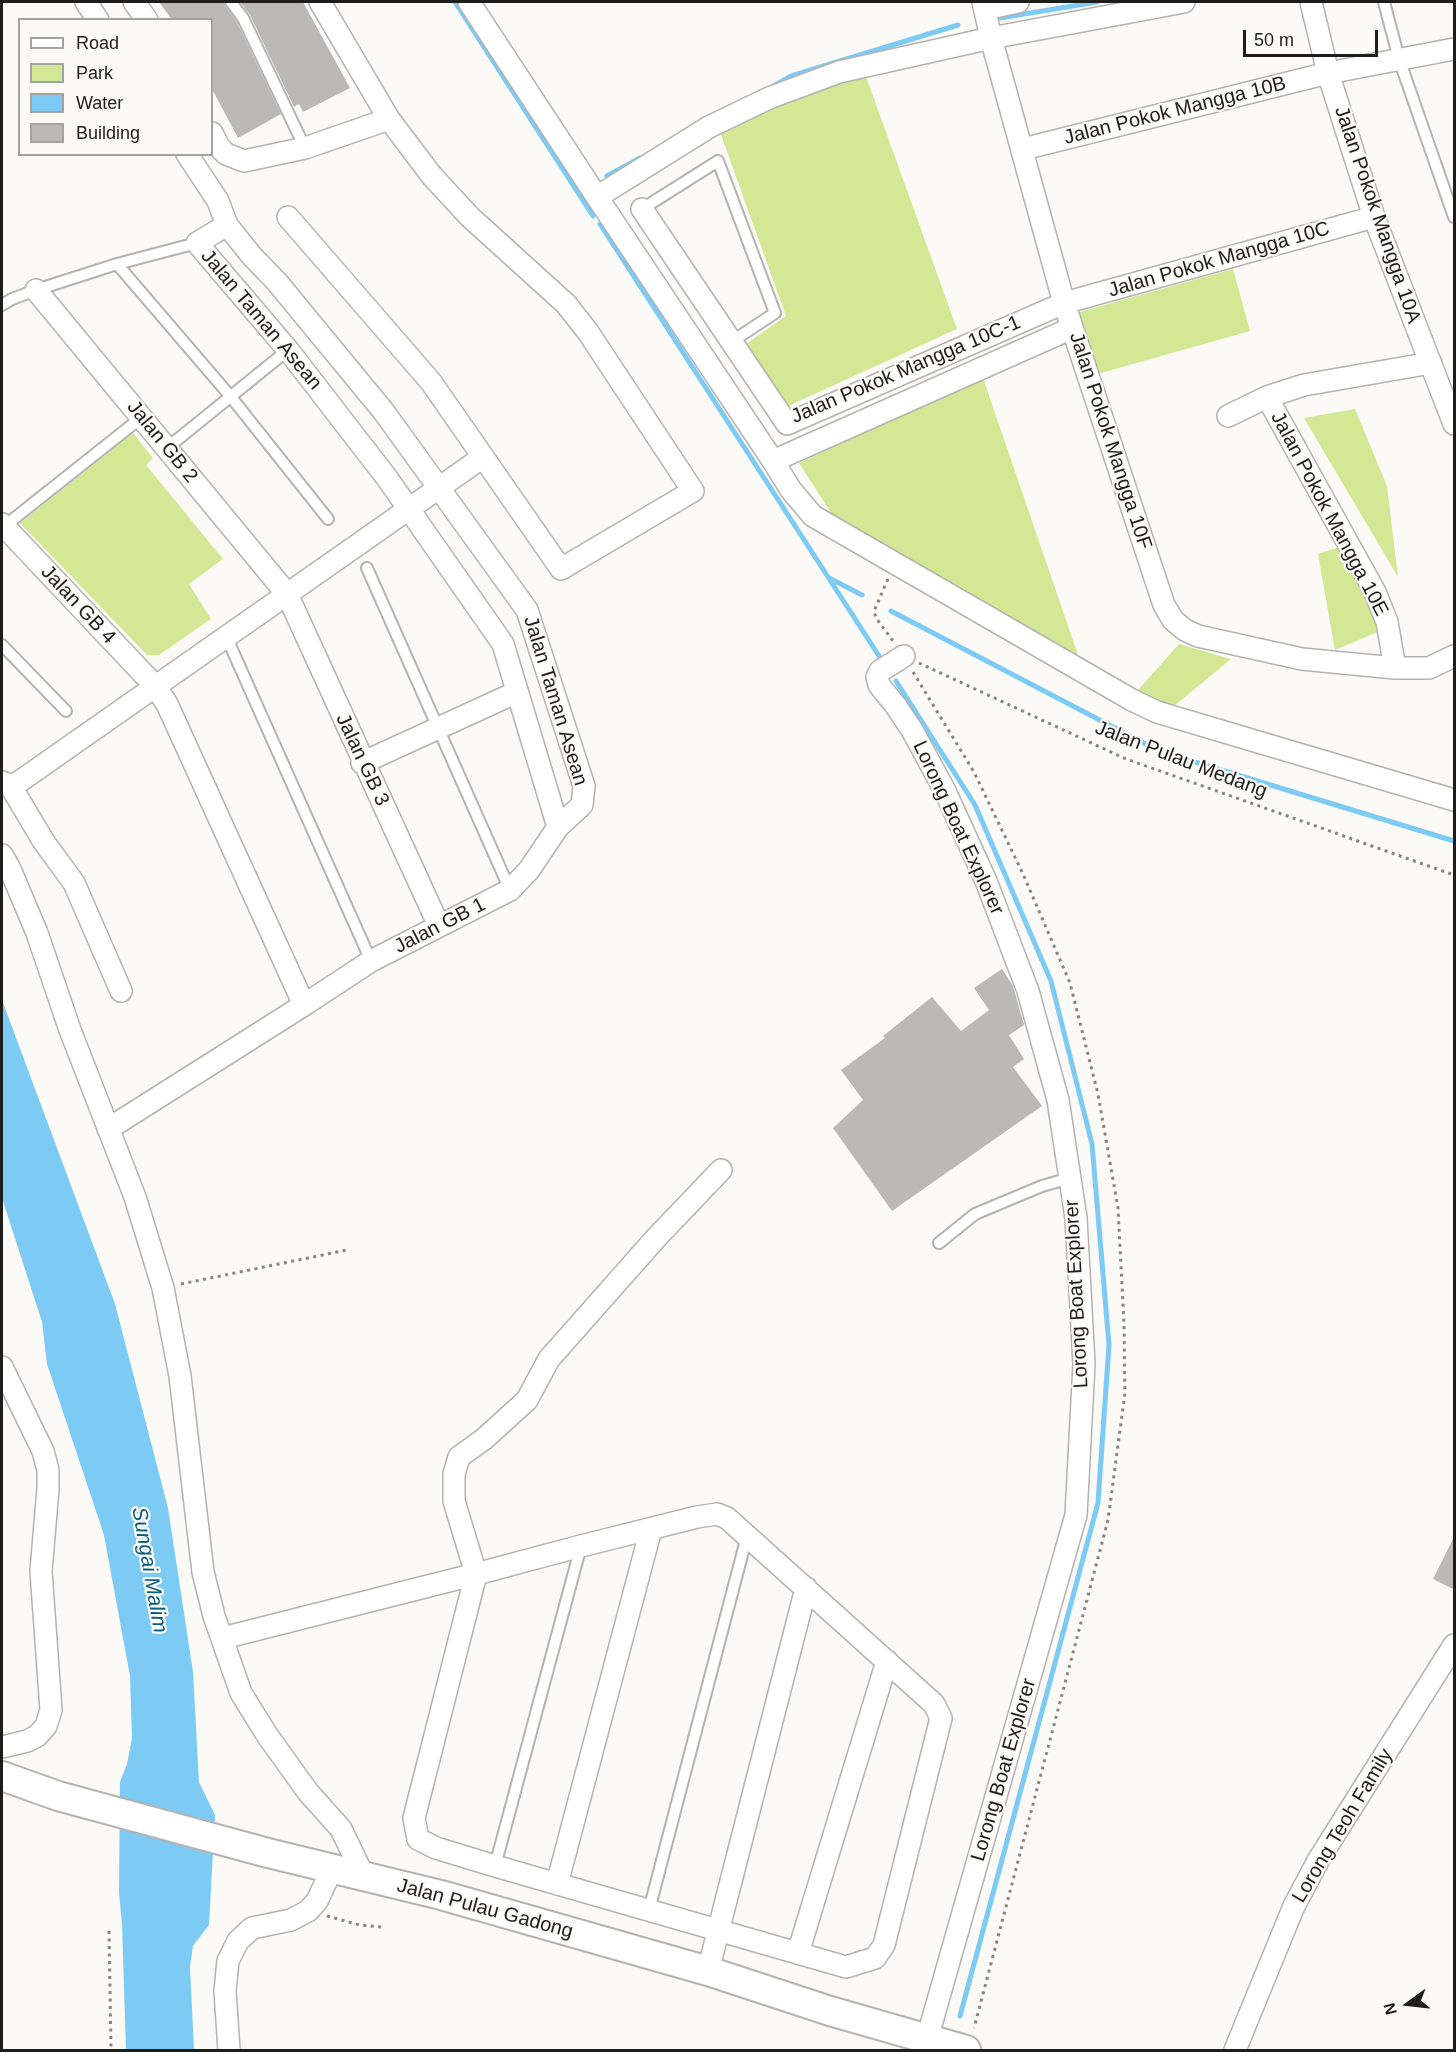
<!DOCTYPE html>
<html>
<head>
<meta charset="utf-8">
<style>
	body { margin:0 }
	#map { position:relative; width:1456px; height:2052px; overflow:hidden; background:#fbfaf6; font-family:Helvetica,sans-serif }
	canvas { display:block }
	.frame { position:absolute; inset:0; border:3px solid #1d1d1c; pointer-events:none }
	.legend { position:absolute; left:18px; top:18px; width:195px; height:138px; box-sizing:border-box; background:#fbfaf6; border:2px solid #a2a29f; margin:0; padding:8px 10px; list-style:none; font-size:18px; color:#1d1d1c }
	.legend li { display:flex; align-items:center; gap:12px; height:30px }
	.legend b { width:30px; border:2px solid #a2a29f }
	.north { position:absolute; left:1378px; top:1974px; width:60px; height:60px; -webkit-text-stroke:4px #fbfaf6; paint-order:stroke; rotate:255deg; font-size:16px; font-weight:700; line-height:24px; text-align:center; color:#1d1d1c }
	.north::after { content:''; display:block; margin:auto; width:21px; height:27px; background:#1d1d1c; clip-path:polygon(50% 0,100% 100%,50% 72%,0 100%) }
	.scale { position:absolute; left:1243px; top:30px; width:135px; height:27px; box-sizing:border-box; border:3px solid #1d1d1c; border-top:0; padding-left:8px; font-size:18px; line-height:21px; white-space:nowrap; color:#1d1d1c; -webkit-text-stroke:4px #fbfaf6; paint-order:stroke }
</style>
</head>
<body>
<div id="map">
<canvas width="1456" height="2052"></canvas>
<div class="frame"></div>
<ul class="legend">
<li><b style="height:8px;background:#fff"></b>Road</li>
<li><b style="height:16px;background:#d4e794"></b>Park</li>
<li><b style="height:16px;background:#7dcbf4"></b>Water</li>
<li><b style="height:16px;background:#bab9b6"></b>Building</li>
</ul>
<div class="north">N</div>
<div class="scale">50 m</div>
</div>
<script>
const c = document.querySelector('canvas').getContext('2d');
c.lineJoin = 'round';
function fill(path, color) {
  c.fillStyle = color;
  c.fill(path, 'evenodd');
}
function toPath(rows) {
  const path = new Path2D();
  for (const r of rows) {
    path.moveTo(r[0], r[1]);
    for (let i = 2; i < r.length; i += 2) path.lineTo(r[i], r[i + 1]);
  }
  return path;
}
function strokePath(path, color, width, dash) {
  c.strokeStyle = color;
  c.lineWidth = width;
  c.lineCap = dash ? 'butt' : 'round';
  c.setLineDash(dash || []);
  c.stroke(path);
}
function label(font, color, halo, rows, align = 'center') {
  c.font = font + ' Helvetica,sans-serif';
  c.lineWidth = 4.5;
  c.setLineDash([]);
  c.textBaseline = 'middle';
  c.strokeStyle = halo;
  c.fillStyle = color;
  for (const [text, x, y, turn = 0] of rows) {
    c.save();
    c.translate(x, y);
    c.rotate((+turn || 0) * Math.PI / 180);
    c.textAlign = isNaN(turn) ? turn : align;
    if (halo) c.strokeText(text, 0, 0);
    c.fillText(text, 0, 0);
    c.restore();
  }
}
const green = toPath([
	[865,74,957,329,786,407,746,344,786,316,719,129],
	[1233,269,1250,331,1094,375,1076,313],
	[983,378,1078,655,833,516,799,463],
	[1355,409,1387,486,1398,577,1304,418],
	[133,433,153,458,146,465,223,559,189,584,211,619,159,655,147,655,20,523],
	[1343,546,1382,630,1335,650,1318,554],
	[1179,644,1231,659,1173,707,1138,690]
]);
const water = toPath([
	[2,1000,115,1304,168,1508,193,1672,199,1782,215,1815,209,1925,193,1946,190,1967,194,2050,126,2050,122,1924,119,1893,120,1782,127,1764,132,1738,130,1676,104,1535,47,1364,42,1322,2,1198]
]);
const stream = toPath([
	[455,2,593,216],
	[1000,18,1097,2],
	[772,87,791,76,958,25],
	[607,176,640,158],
	[600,224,881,659],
	[829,578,862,595],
	[891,611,1159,751,1454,841],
	[896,681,975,805,1051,981,1092,1144,1109,1345,1098,1503,960,2016]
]);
const building = toPath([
	[159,2,224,2,225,6,237,22,281,114,238,138,212,89,212,20,172,20],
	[240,2,303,2,350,88,303,112,299,104,294,107,250,15],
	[1002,969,1013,986,1024,1025,1009,1035,1024,1059,1013,1067,1042,1106,892,1211,833,1128,863,1100,841,1070,885,1038,883,1036,932,997,961,1031,989,1010,974,988],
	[1455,1535,1455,1590,1433,1579]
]);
const path = toPath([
	[888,579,874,611,876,618,893,641],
	[919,663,1126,759,1454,875],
	[913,672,974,772,1023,874,1070,983,1098,1094,1118,1208,1124,1324,1125,1393,1108,1520,974,2028],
	[181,1284,347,1250],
	[327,1916,360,1925,381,1927],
	[109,1931,111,2050]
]);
const lane = toPath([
	[231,2,243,18,305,148],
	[1384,2,1399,59,1454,217],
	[642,209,718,161,775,313,731,342],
	[117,264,231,397,328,519],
	[2,305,12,299,36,290,117,264,197,243],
	[167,448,288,350],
	[2,528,142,417],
	[367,568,510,890],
	[226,636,371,961],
	[2,645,66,711],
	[939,1243,975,1214,1042,1186,1070,1178],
	[495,1866,581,1546],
	[649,1910,747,1536]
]);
const street = toPath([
	[86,2,98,20],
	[134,2,147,20],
	[469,2,597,197,773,461,791,490,813,516,1132,700,1157,712,1454,800],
	[983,2,991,38,1064,303,1164,605,1173,620,1185,630,1198,636,1302,659,1395,668,1429,668,1454,656],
	[1311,2,1328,73,1374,217,1454,424],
	[985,9,1018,2],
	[212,133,219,147,226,154,244,161,305,148,389,119],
	[1023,149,1328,73,1454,49],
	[187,154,218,201,227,225,251,255,277,282,384,412,527,610,584,786,582,805,558,827,529,870,510,890,371,961,304,1005],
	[597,197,709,127,769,98,839,72,991,38,1184,2],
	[642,209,787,424,1064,303,1374,217],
	[288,217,431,382,561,569,693,491,588,332,566,304,470,217,432,176,389,119,320,2],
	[227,225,197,243,288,350,387,478,503,644,558,827],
	[36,290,287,594,439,926],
	[1267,397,1375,592,1387,622,1395,668],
	[1228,416,1267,397,1304,385,1431,363],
	[773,461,1072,328],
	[2,524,155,686,167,704,304,1005,108,1129],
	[904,656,880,671,877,677,879,685,896,706,912,730,944,789,986,881,1028,991,1058,1100,1076,1218,1084,1364,1076,1515,927,2039],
	[362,763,517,692],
	[2,782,10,785,16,784,483,457],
	[10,785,44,842,74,883,121,991],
	[2,855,10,869,37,933,70,1030,135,1197,163,1288,180,1376,203,1572,214,1616,241,1693,267,1735,308,1792,341,1829,364,1877],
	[2,1367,43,1451,48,1470,48,1489,41,1571,51,1710,46,1726,37,1736,27,1741,2,1747],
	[223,1638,476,1574,581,1546,697,1517,717,1514,727,1518,934,1704,941,1718,884,1945,875,1958,846,1967,495,1866,436,1848,418,1839,414,1818,476,1574,454,1501,454,1474,459,1457,484,1439,527,1400,549,1359,656,1238,721,1170],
	[557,1884,651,1529],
	[798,1953,887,1661],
	[708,1971,806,1588],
	[229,2050,225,1991,228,1961,238,1941,252,1928,291,1920,308,1911,317,1901,332,1869],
	[1235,2050,1294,1906,1319,1859,1454,1645]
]);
const secondary = toPath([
	[2,1776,58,1796,268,1853,441,1895,708,1971,830,2011,966,2050]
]);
const streetNames = [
	["Jalan Pokok Mangga 10B",1175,111,-14],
	["Jalan Pokok Mangga 10A",1377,215,71],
	["Jalan Pokok Mangga 10C",1219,260,-16],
	["Jalan Taman Asean",261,320,50],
	["Jalan Pokok Mangga 10C-1",906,370,-23],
	["Jalan Pokok Mangga 10F",1110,441,72],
	["Jalan GB 2",162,442,51],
	["Jalan Pokok Mangga 10E",1329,514,62],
	["Jalan GB 4",78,605,47],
	["Jalan Taman Asean",555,701,73],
	["Jalan GB 3",362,760,65],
	["Jalan Pulau Medang",1181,760,21],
	["Lorong Boat Explorer",958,828,65],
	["Jalan GB 1",440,926,-27],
	["Lorong Boat Explorer",1077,1294,-93],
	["Lorong Boat Explorer",1004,1770,-74],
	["Lorong Teoh Family",1343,1826,-59],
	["Jalan Pulau Gadong",485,1909,15]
];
const waterNames = [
	["Sungai Malim",149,1570,80]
];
fill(green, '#d4e794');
fill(water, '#7dcbf4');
strokePath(stream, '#7dcbf4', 5);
fill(building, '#bab9b6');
strokePath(lane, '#b4b3b0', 14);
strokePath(street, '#b4b3b0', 24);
strokePath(secondary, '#b4b3b0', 32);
strokePath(path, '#858582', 3, [3, 4.5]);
strokePath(lane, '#fff', 10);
strokePath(street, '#fff', 21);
strokePath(secondary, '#fff', 28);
label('20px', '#1d1d1c', '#fbfaf6', streetNames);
label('italic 21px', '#075c7e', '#fbfaf6', waterNames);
</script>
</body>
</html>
